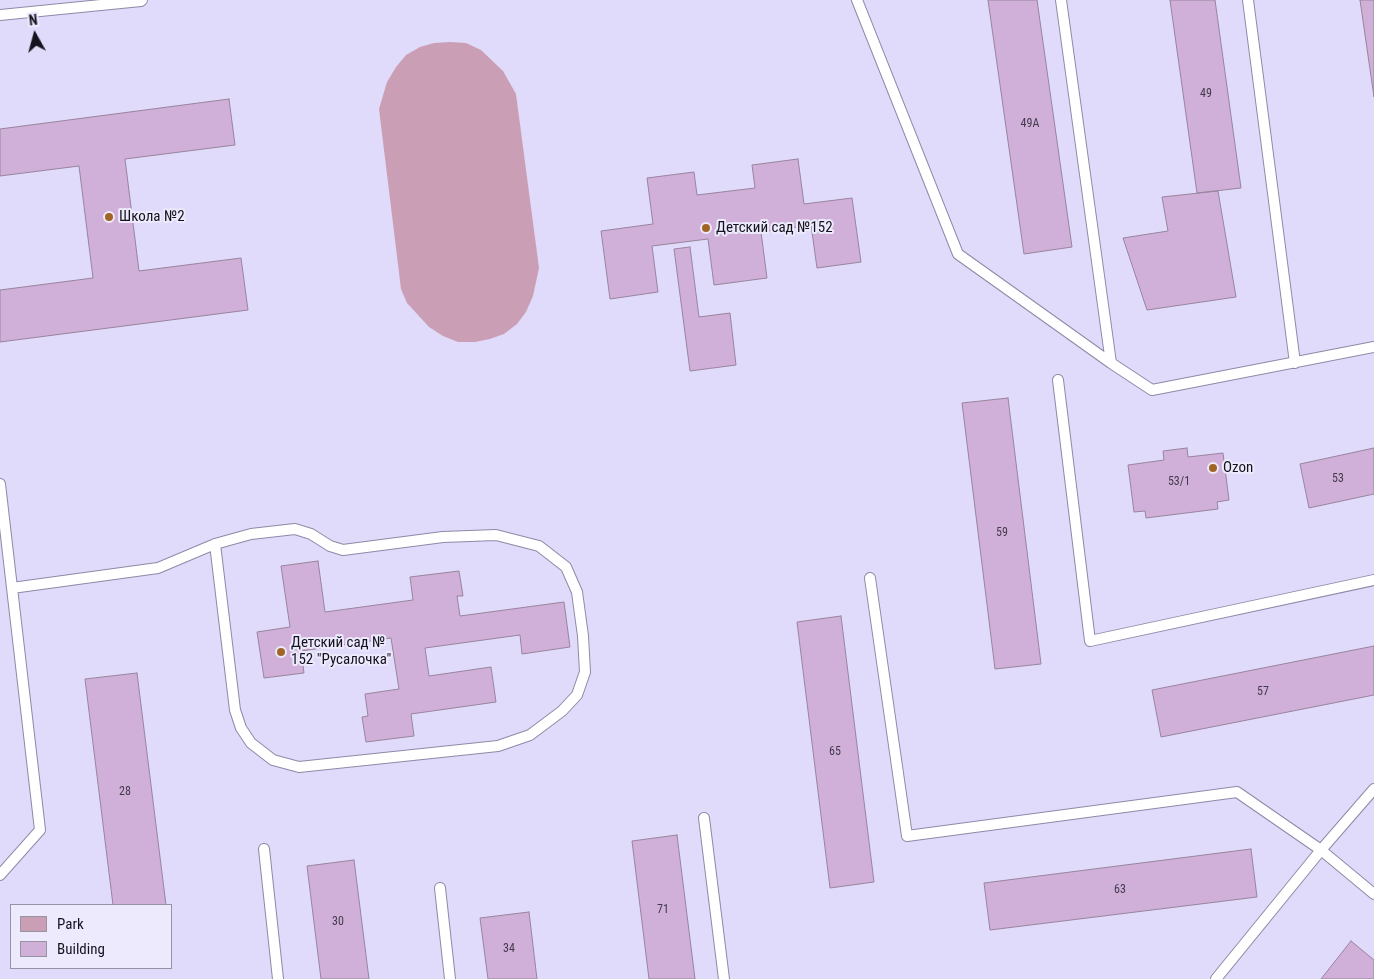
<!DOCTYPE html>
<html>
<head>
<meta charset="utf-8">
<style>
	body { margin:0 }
	#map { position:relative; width:1374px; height:979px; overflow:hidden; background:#e0dbfa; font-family:"Roboto Condensed",sans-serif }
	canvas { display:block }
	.legend { position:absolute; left:10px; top:904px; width:162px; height:65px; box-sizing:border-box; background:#edeafd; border:1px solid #9694a3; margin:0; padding:6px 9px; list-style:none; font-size:15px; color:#14121d }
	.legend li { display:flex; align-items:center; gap:10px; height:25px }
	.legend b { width:25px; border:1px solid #9694a3 }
	.north { position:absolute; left:10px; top:10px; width:50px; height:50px; -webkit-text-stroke:4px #edeafd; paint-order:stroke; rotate:353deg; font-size:14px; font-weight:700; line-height:20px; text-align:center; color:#14121d }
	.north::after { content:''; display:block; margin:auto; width:18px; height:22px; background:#14121d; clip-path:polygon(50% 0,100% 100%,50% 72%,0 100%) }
</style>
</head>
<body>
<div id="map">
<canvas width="1374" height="979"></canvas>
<ul class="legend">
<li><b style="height:14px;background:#ca9fb5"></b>Park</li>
<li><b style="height:14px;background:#d0b0d8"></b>Building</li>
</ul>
<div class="north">N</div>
</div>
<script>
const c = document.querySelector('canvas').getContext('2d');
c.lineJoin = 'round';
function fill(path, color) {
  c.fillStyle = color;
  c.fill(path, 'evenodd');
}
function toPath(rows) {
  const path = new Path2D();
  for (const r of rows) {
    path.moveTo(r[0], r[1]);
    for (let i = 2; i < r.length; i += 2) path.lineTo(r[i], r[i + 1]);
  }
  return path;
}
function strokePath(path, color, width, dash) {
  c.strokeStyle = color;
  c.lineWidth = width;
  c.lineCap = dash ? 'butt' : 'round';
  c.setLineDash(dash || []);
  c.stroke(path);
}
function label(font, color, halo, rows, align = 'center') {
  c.font = font + ' "Roboto Condensed",sans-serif';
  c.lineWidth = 4;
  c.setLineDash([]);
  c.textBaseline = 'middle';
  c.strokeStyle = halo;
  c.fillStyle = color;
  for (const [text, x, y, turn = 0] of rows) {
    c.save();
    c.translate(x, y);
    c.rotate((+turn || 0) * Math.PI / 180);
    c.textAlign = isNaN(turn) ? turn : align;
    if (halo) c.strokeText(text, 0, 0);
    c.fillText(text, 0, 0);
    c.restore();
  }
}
const green = toPath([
	[450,42,466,43,481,50,503,71,516,94,539,268,533,296,526,312,517,324,504,334,490,339,475,342,458,342,443,336,429,327,407,303,401,289,379,109,387,82,396,67,406,55,420,47,434,43]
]);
const building = toPath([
	[988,0,1037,0,1072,247,1024,254,988,0],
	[1170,0,1215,0,1241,188,1197,193,1170,0],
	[1360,0,1374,0,1374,97,1360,0],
	[229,99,235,145,125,159,139,271,241,258,248,310,0,342,0,290,93,278,79,166,0,176,0,129,229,99],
	[798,159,804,204,852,198,861,262,817,268,811,225,761,232,767,278,714,285,708,239,652,246,658,292,610,299,601,231,653,224,647,178,694,172,697,195,755,188,752,165,798,159],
	[1218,191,1236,297,1147,310,1123,238,1168,231,1162,197,1218,191],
	[690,247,699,317,730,313,736,365,690,371,674,249,690,247],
	[1008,398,1041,664,995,669,962,403,1008,398],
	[1187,448,1188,457,1223,453,1229,500,1217,502,1218,509,1146,518,1145,511,1134,512,1128,465,1164,460,1163,451,1187,448],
	[1374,448,1374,494,1309,508,1300,464,1374,448],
	[318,561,325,612,413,600,410,577,459,571,463,596,457,596,460,616,564,602,570,647,522,654,520,635,425,648,429,676,491,667,496,702,411,714,414,736,366,742,362,717,368,716,365,694,399,689,391,638,301,651,304,673,264,678,257,632,290,627,281,566,318,561],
	[841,616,874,882,830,888,797,622,841,616],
	[1374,646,1374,695,1161,737,1152,690,1374,646],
	[137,673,166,905,113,905,85,679,137,673],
	[677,835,695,979,649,979,632,841,677,835],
	[1251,849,1257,897,990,930,984,883,1251,849],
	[354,860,369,979,321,979,307,866,354,860],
	[529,912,537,979,488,979,480,918,529,912],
	[1351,941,1374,960,1374,979,1321,979,1351,941]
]);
const service = toPath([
	[857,0,958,254,1111,363,1061,0],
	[1248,0,1295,363],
	[0,15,141,1,142,0],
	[1111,363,1152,390,1374,347],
	[1058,380,1090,641,1374,580],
	[0,484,40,830,0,875],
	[870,578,907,836,1237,792,1321,850,1374,894],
	[12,588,158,568,215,544,251,534,295,529,311,534,330,546,343,550,443,537,496,535,539,546,566,567,577,592,583,636,585,672,577,695,562,711,530,735,498,746,299,767,273,760,251,743,241,728,235,710,215,544],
	[704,818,724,979],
	[264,849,278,979],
	[440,888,450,979],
	[1216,979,1321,850,1374,789]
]);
const markers = [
	[109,217,5,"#a06525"],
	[706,228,5,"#a06525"],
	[1213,468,5,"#a06525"],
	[281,652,5,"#a06525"]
];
const numberNames = [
	["49",1206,94],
	["49А",1030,124],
	["53",1338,479],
	["53/1",1179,482],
	["59",1002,533],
	["57",1263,692],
	["65",835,752],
	["28",125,792],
	["63",1120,890],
	["71",663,910],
	["30",338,922],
	["34",509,949]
];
const poiNames = [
	["Школа №2",119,217],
	["Детский сад №152",716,228],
	["Ozon",1223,468],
	["Детский сад №",291,643],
	["152 \"Русалочка\"",291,660]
];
fill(green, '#ca9fb5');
fill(building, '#d0b0d8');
strokePath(building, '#98849d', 1);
strokePath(service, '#8f89a7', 12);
strokePath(service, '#fff', 10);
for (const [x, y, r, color] of markers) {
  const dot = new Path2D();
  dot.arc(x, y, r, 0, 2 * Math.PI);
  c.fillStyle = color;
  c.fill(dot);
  strokePath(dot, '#edeafd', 2);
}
label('12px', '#433a4c', null, numberNames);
label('15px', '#14121d', '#edeafd', poiNames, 'left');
</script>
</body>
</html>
